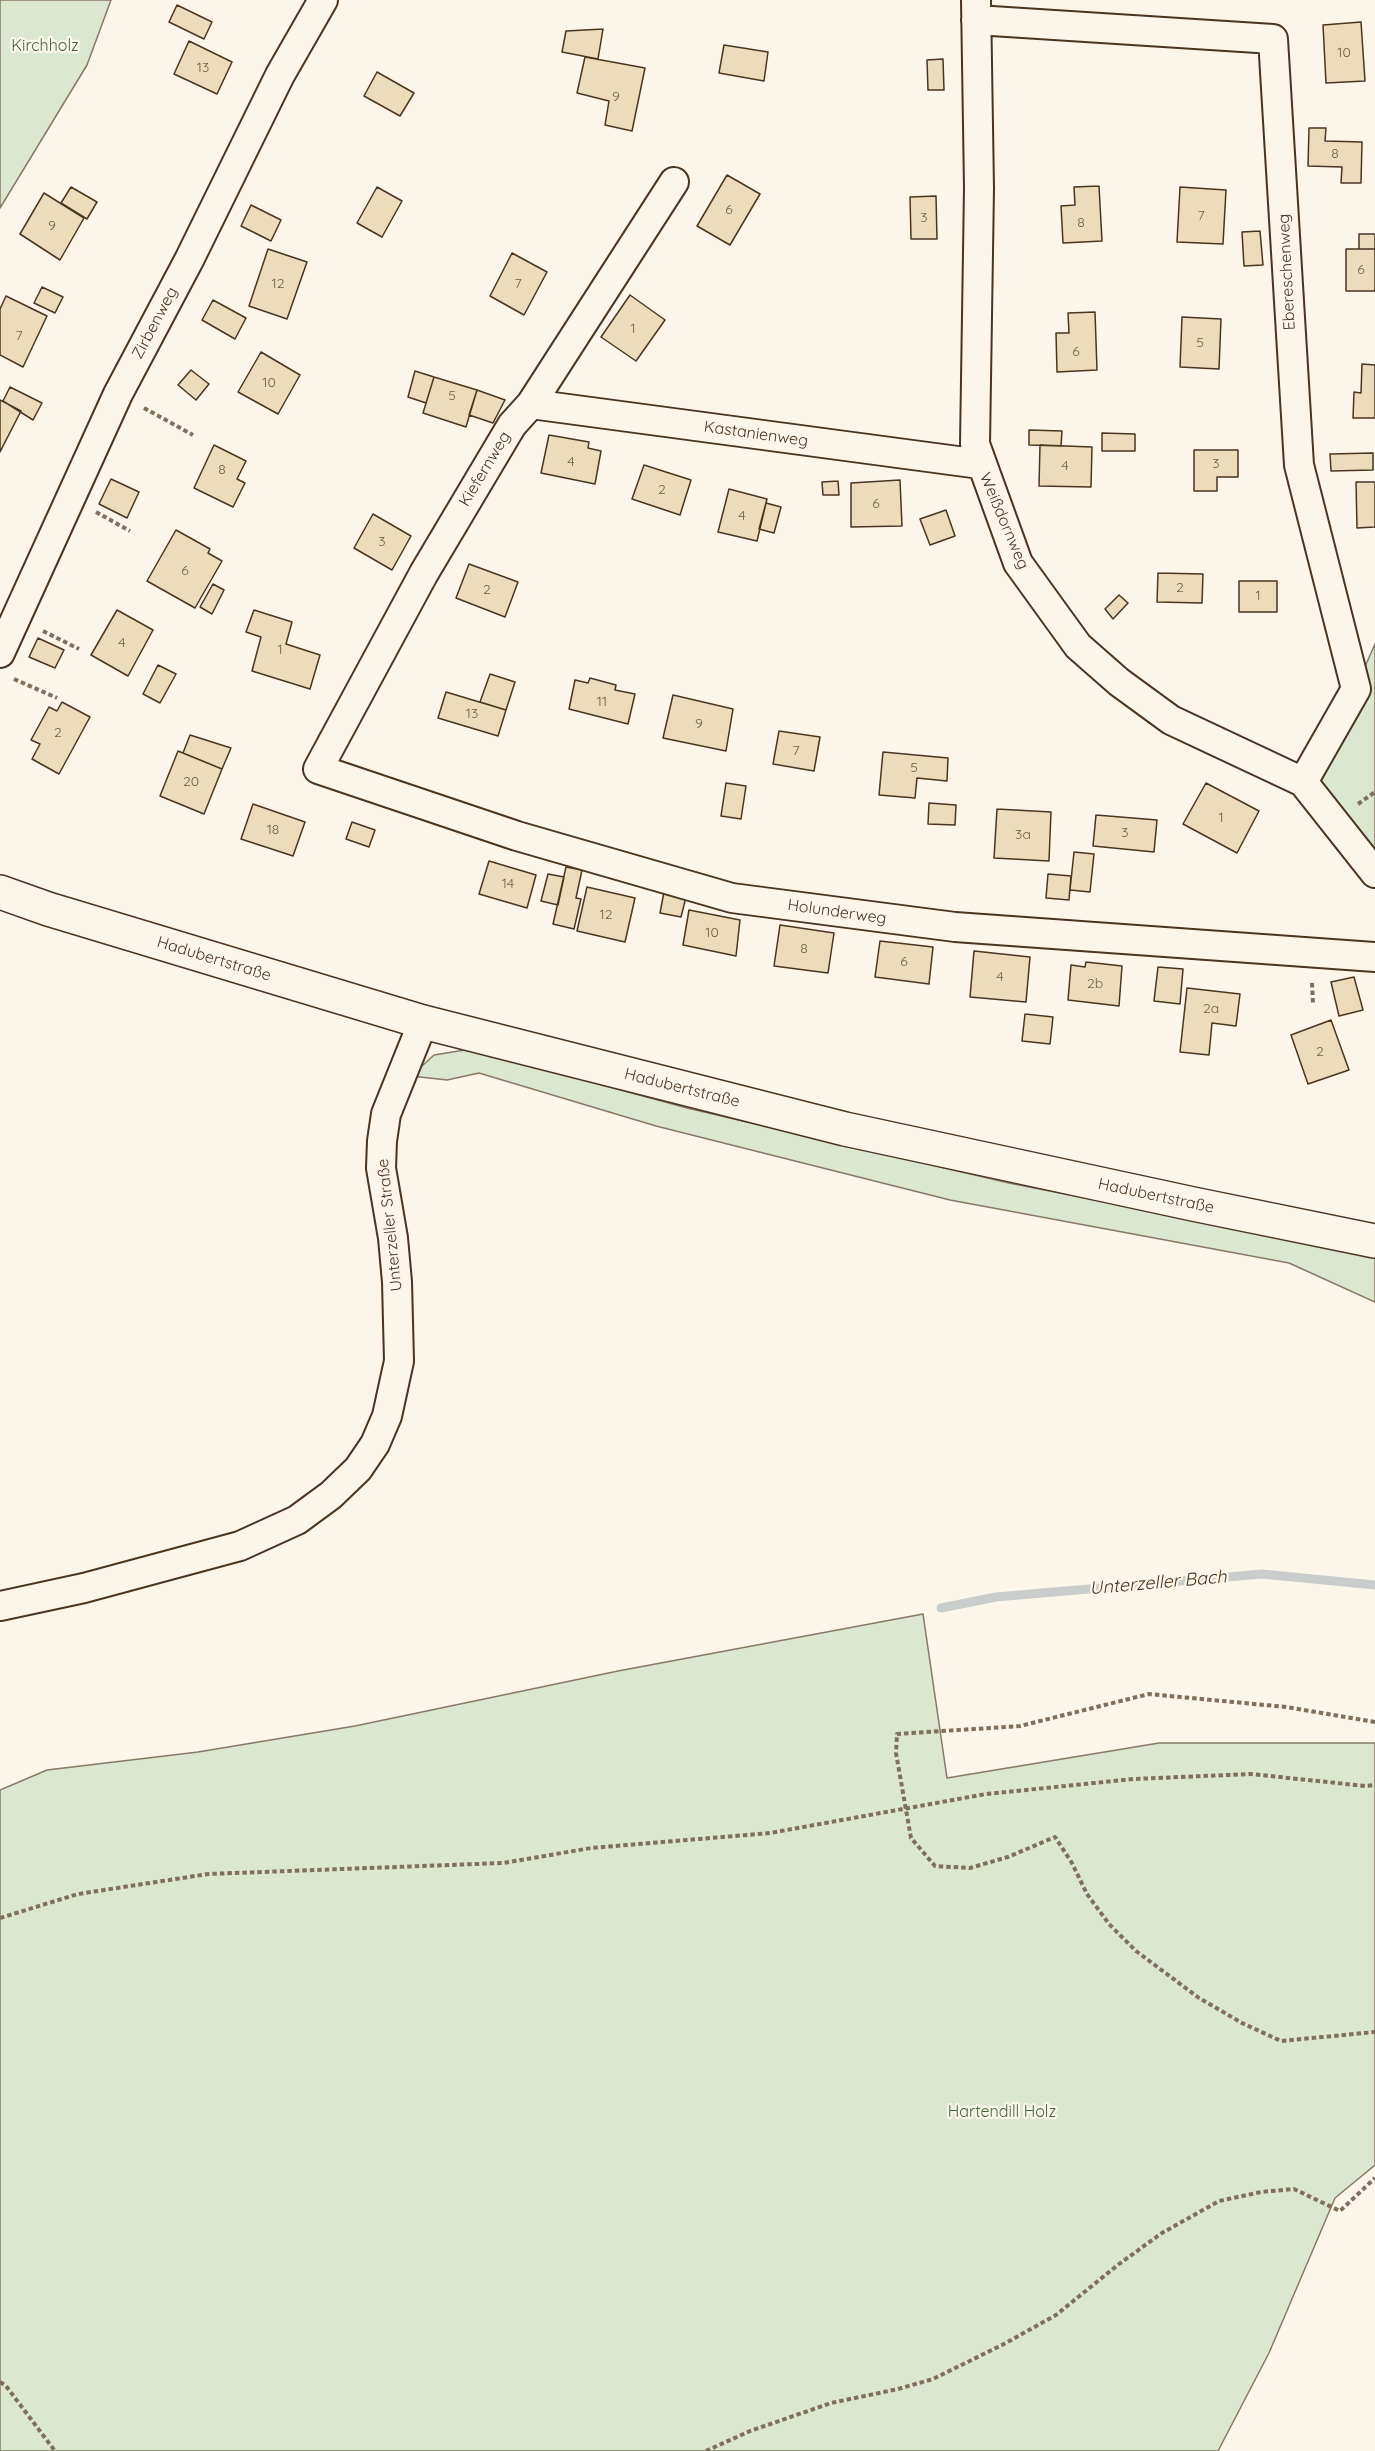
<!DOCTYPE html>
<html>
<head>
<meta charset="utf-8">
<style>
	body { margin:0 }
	canvas { display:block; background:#fbf6e9 }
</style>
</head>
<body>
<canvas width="1375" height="2451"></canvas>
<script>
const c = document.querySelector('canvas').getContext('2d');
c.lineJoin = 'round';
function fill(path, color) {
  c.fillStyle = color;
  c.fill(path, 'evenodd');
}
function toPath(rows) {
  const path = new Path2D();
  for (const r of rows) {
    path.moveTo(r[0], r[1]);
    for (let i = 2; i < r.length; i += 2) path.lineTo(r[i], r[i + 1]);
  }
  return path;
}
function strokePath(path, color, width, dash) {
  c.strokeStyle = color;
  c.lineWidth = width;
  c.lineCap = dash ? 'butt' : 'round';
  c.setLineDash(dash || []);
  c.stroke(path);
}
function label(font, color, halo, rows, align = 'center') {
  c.font = font + ' Quicksand,sans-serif';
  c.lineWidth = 4.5;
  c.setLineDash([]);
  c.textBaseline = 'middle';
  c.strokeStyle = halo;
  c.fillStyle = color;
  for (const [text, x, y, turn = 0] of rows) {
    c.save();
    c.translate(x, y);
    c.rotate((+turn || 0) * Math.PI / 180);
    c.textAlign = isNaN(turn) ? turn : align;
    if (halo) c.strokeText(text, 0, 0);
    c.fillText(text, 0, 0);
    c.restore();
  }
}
const green = toPath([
	[0,0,111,0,87,65,0,208,0,0],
	[1375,644,1375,856,1315,780,1375,644],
	[471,1049,687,1108,1009,1183,1375,1255,1375,1302,1289,1263,950,1200,656,1126,479,1073,447,1080,411,1076,434,1055,471,1049],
	[923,1614,947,1778,1159,1743,1375,1743,1375,2165,1335,2198,1269,2353,1218,2451,0,2451,0,1790,47,1770,198,1752,355,1726,618,1671,923,1614]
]);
const stream = toPath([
	[941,1608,996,1597,1262,1574,1375,1585]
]);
const building = toPath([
	[177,5,212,22,204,39,169,22,177,5],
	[1361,22,1365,81,1326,83,1323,25,1361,22],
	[603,29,598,59,562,52,566,31,603,29],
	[189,41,232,62,217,94,174,74,189,41],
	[724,45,768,52,764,81,719,73,724,45],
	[585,57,645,68,632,131,605,125,609,101,577,93,585,57],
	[943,59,944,90,928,90,927,60,943,59],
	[377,72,414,93,400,116,364,96,377,72],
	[1309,128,1326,128,1325,141,1362,142,1361,183,1341,183,1342,167,1308,166,1309,128],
	[727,175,760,194,730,245,697,226,727,175],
	[1099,186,1102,241,1063,243,1061,206,1075,205,1074,187,1099,186],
	[71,187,97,202,87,219,61,203,71,187],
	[377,187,402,201,382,237,357,223,377,187],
	[1180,187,1226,190,1223,244,1177,242,1180,187],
	[44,193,84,218,60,260,20,234,44,193],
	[936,196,937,239,911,239,910,197,936,196],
	[251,205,281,220,271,241,241,226,251,205],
	[1260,231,1263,265,1244,266,1242,232,1260,231],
	[1359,234,1375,234,1375,249,1359,249,1359,234],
	[268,249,307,262,287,319,249,306,268,249],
	[1346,249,1375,249,1375,291,1346,291,1346,249],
	[512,253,547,272,524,315,490,296,512,253],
	[42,287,63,297,55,313,34,303,42,287],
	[630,295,665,320,636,361,601,337,630,295],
	[6,296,47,316,23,367,0,355,0,309,6,296],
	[213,300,246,318,235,339,202,320,213,300],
	[1095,312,1097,370,1057,372,1056,333,1069,333,1068,313,1095,312],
	[1182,317,1221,319,1219,369,1180,367,1182,317],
	[261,352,300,375,278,414,238,392,261,352],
	[1362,364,1375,365,1375,418,1353,418,1354,392,1361,393,1362,364],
	[191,370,209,384,196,400,178,385,191,370],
	[415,371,434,377,426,403,408,397,415,371],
	[434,377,477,390,466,427,423,413,434,377],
	[10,387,42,403,33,420,3,401,10,387],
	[477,390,505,400,493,423,469,415,477,390],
	[0,400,21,411,0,452,0,400],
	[1029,430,1062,431,1061,446,1029,445,1029,430],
	[1102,433,1135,434,1135,451,1102,451,1102,433],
	[549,435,589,442,588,448,601,451,595,484,541,473,549,435],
	[214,445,246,461,237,479,245,483,233,507,194,488,214,445],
	[1040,445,1092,447,1091,487,1039,486,1040,445],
	[1194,450,1238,450,1238,477,1217,477,1217,491,1194,491,1194,450],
	[1373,453,1373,470,1331,471,1330,454,1373,453],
	[644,465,691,480,680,515,632,499,644,465],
	[111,479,139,492,127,518,99,504,111,479],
	[900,480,902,526,851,527,851,483,900,480],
	[838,481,839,495,823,495,822,482,838,481],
	[1356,482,1375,482,1375,527,1357,528,1356,482],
	[729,489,767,499,757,541,718,532,729,489],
	[766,503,781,507,774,533,759,529,766,503],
	[946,510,955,536,930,545,920,519,946,510],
	[373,514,411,536,392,570,354,548,373,514],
	[176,530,210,549,208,553,222,561,195,608,147,581,176,530],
	[469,564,518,582,505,617,456,598,469,564],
	[1158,573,1203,574,1202,603,1157,602,1158,573],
	[1239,581,1277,581,1277,612,1239,612,1239,581],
	[213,584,224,590,212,614,200,607,213,584],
	[1119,595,1128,603,1113,619,1105,609,1119,595],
	[117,610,153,630,128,676,91,655,117,610],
	[254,610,292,622,286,644,320,655,310,689,252,671,261,637,246,632,254,610],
	[38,638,64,650,55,668,29,657,38,638],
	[158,665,176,674,160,703,143,694,158,665],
	[490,674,515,682,506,710,480,702,490,674],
	[590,678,616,685,615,690,635,694,628,724,569,709,575,680,588,683,590,678],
	[446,692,506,710,498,736,438,718,446,692],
	[673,695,733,709,726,751,663,738,673,695],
	[62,702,90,717,59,774,32,759,40,744,31,740,49,707,57,711,62,702],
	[779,731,820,737,814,771,773,764,779,731],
	[190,735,231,748,222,769,183,753,190,735],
	[178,751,222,769,204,814,160,796,178,751],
	[883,752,948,758,947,781,917,778,915,798,879,795,883,752],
	[726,783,746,786,741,819,721,816,726,783],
	[1206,783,1259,811,1237,853,1183,824,1206,783],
	[929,803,956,805,955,825,928,824,929,803],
	[253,804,305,822,293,856,241,839,253,804],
	[997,809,1051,812,1049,861,994,858,997,809],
	[1096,815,1157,820,1154,852,1093,846,1096,815],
	[352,822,375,830,369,847,346,839,352,822],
	[1074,852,1094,854,1090,892,1070,890,1074,852],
	[489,861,536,875,527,908,479,894,489,861],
	[566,867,582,870,576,898,581,899,574,929,553,924,566,867],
	[548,874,564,877,558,905,541,901,548,874],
	[1048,874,1071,876,1069,900,1046,898,1048,874],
	[587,887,635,898,625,942,577,931,587,887],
	[664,892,686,897,681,917,660,913,664,892],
	[689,910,740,920,736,956,683,945,689,910],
	[780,925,834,933,828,973,774,966,780,925],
	[880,941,933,947,929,984,875,977,880,941],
	[974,951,1030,957,1026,1002,970,997,974,951],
	[1086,962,1122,966,1119,1006,1068,1000,1071,965,1085,967,1086,962],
	[1158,967,1183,969,1180,1004,1154,1001,1158,967],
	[1354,977,1363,1010,1339,1016,1331,982,1354,977],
	[1187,988,1240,994,1236,1026,1212,1023,1209,1055,1180,1052,1187,988],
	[1025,1014,1053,1017,1050,1044,1022,1041,1025,1014],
	[1331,1020,1349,1070,1308,1084,1291,1035,1331,1020]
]);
const path = toPath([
	[144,408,193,435],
	[96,512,130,531],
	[43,631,79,649],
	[14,679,57,698],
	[1358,804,1375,792],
	[1312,983,1313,1003],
	[1375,1722,1286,1707,1149,1694,1020,1726,897,1734,896,1753,911,1838,935,1866,970,1868,1008,1857,1055,1837,1072,1863,1087,1894,1109,1924,1136,1951,1199,1998,1242,2023,1281,2041,1375,2032],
	[0,1918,78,1894,208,1874,503,1863,591,1848,770,1833,986,1794,1134,1779,1251,1774,1365,1786,1375,1785],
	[0,2382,6,2386,55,2451],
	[706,2451,750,2431,831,2403,898,2389,933,2379,1004,2344,1056,2315,1119,2264,1162,2233,1219,2201,1261,2192,1294,2189,1340,2211,1375,2178]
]);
const minor = toPath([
	[976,0,979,188,975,444,1018,563,1078,646,1119,682,1171,720,1303,782,1375,873],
	[976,20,1273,39,1299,465,1356,689,1303,782],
	[674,182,531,404,512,425,424,573,318,769,517,836,732,898,955,927,1375,957],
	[531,404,980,464],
	[0,653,118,394,189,260,280,75,323,0],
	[0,1606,84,1588,240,1546,297,1520,331,1495,358,1469,375,1444,387,1416,399,1361,397,1282,393,1238,381,1168,382,1141,386,1114,423,1022]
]);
const tertiary = toPath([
	[0,892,48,909,423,1022,845,1129,1193,1204,1375,1241]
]);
const numberNames = [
	["10",1344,53],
	["13",203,68],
	["9",616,97],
	["8",1335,154],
	["6",729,210],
	["7",1201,216],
	["3",924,218],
	["8",1081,223],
	["9",52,226],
	["6",1361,270],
	["12",278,284],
	["7",518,284],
	["1",633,329],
	["7",19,336],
	["5",1200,343],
	["6",1076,352],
	["10",269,383],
	["5",452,396],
	["4",571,462],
	["3",1216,464],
	["4",1065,466],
	["8",222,470],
	["2",662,490],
	["6",876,504],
	["4",742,516],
	["3",382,542],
	["6",185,571],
	["2",1180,588],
	["2",487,590],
	["1",1258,596],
	["4",122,643],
	["1",280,650],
	["11",602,702],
	["13",472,714],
	["9",699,724],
	["2",58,733],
	["7",796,751],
	["5",914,768],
	["20",191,782],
	["1",1221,818],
	["18",273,830],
	["3",1125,833],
	["3a",1023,835],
	["14",508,884],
	["12",606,915],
	["10",712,933],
	["8",804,949],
	["6",904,962],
	["4",1000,977],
	["2b",1095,984],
	["2a",1211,1009],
	["2",1320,1052]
];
const parkNames = [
	["Kirchholz",45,46],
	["Hartendill Holz",1002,2112]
];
const streetNames = [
	["Ebereschenweg",1287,272,-93],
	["Zirbenweg",155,323,-62],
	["Kastanienweg",756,434,8],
	["Kiefernweg",485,469,-59],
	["Weißdornweg",1004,521,67],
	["Holunderweg",837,912,8],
	["Hadubertstraße",214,959,17],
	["Hadubertstraße",682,1088,14],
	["Hadubertstraße",1156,1196,12],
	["Unterzeller Straße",390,1225,-96]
];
const waterNames = [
	["Unterzeller Bach",1158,1583,-5]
];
fill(green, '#dce7d0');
strokePath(green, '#887966', 1.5);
strokePath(stream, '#c9cecd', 9);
fill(building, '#ecdcbc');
strokePath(building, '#4a3520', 1.5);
strokePath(minor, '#4a3520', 32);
strokePath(tertiary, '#4a3520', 36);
strokePath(path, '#7f6f5c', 4, [4.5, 3]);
strokePath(minor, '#fbf6e9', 28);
strokePath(tertiary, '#fbf6e9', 33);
label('14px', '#725f47', null, numberNames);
label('16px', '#436837', '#fbf6e9', parkNames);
label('16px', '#4a3520', '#fbf6e9', streetNames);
label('italic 18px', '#4a3520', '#fbf6e9', waterNames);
</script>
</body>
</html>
